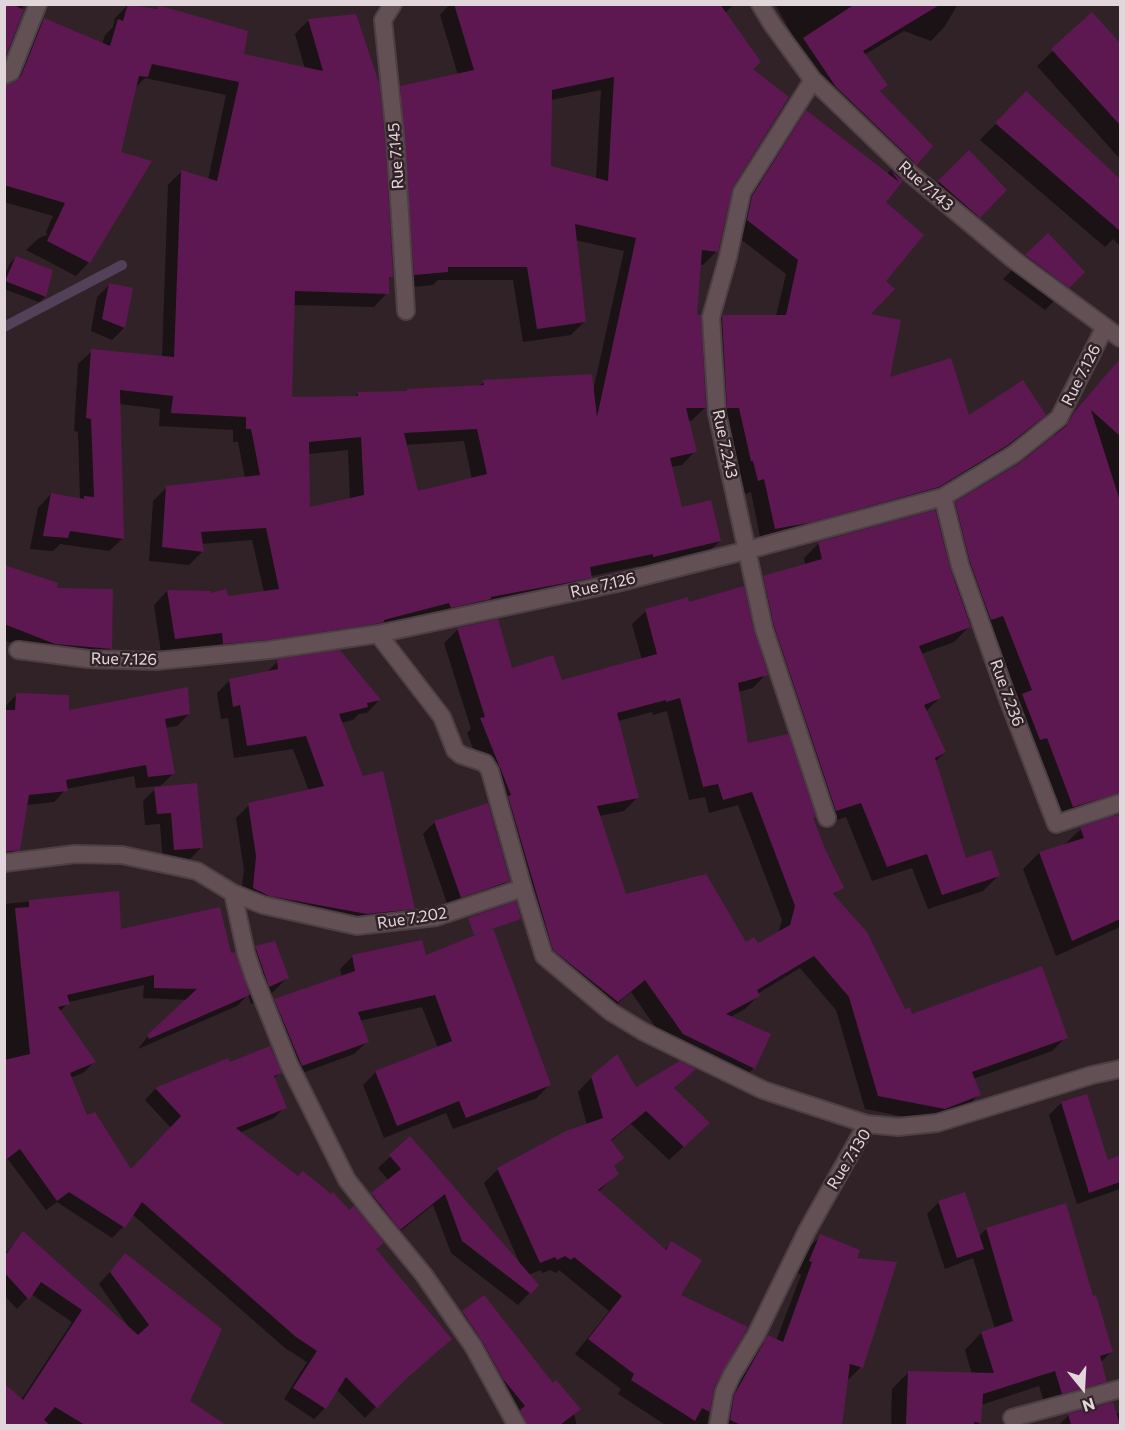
<!DOCTYPE html>
<html>
<head>
<meta charset="utf-8">
<style>
	body { margin:0 }
	#map { position:relative; width:1125px; height:1430px; overflow:hidden; background:#312227; font-family:Commissioner,sans-serif }
	canvas { display:block }
	.frame { position:absolute; inset:0; border:6px solid #e1d6d9; pointer-events:none }
	.north { position:absolute; left:1053px; top:1358px; width:60px; height:60px; -webkit-text-stroke:4px #312227; paint-order:stroke; rotate:162deg; font-size:16px; font-weight:700; line-height:24px; text-align:center; color:#e1d6d9 }
	.north::after { content:''; display:block; margin:auto; width:21px; height:27px; background:#e1d6d9; clip-path:polygon(50% 0,100% 100%,50% 72%,0 100%) }
</style>
</head>
<body>
<div id="map">
<canvas width="1125" height="1430"></canvas>
<div class="frame"></div>
<div class="north">N</div>
</div>
<script>
const c = document.querySelector('canvas').getContext('2d');
c.lineJoin = 'round';
function fill(path, color) {
  c.fillStyle = color;
  c.fill(path, 'evenodd');
}
function toPath(rows) {
  const path = new Path2D();
  for (const r of rows) {
    path.moveTo(r[0], r[1]);
    for (let i = 2; i < r.length; i += 2) path.lineTo(r[i], r[i + 1]);
  }
  return path;
}
function strokePath(path, color, width, dash) {
  c.strokeStyle = color;
  c.lineWidth = width;
  c.lineCap = dash ? 'butt' : 'round';
  c.setLineDash(dash || []);
  c.stroke(path);
}
function label(font, color, halo, rows, align = 'center') {
  c.font = font + ' Commissioner,sans-serif';
  c.lineWidth = 5;
  c.setLineDash([]);
  c.textBaseline = 'middle';
  c.strokeStyle = halo;
  c.fillStyle = color;
  for (const [text, x, y, turn = 0] of rows) {
    c.save();
    c.translate(x, y);
    c.rotate((+turn || 0) * Math.PI / 180);
    c.textAlign = isNaN(turn) ? turn : align;
    if (halo) c.strokeText(text, 0, 0);
    c.fillText(text, 0, 0);
    c.restore();
  }
}
const shadow = toPath([
	[4,4,24,4,4,55],
	[129,4,156,9,158,7,242,55,305,69,295,34,309,20,392,277,387,281,387,293,374,307,293,305,290,398,355,397,359,393,406,392,479,386,484,382,593,391,624,251,575,240,585,321,571,335,523,342,513,280,438,280,433,285,401,288,388,101,401,87,458,75,440,15,450,4,731,4,732,6,725,13,751,70,732,186,717,251,703,265,700,264,696,316,705,408,691,421,688,421,695,451,682,465,670,467,681,509,720,541,706,554,640,569,639,566,591,576,577,591,210,657,209,646,161,652,154,605,167,591,210,594,226,598,264,592,252,540,201,544,203,551,189,565,149,561,153,501,167,487,245,478,238,442,233,442,233,430,159,426,160,409,119,404,123,538,109,551,60,544,53,551,30,549,38,508,51,494,80,500,78,432,74,431,78,364,92,351,162,357,168,185,181,172,208,180,226,95,145,78,134,89,89,262,76,276,26,250,39,238,47,235,46,232,53,216,4,202,4,86,9,86,31,33,44,20,102,44,105,35,113,27,115,18],
	[601,90,596,179,550,167,551,100],
	[464,441,472,479,417,493,405,445],
	[348,450,350,500,308,509,308,454],
	[775,4,958,4,945,26,931,41,904,31,864,55,886,85,879,92,931,146,900,180,901,181,884,202,884,281,868,315,888,380,968,417,1044,415,1030,429,993,459,924,500,761,542,751,492,745,494,740,474,737,474,709,330,723,316,776,316,786,274,734,234,739,211,793,126,806,112,886,174,892,169,821,102,789,54,798,45],
	[1092,14,1120,46,1120,159,1037,66],
	[1026,93,1120,182,1120,246,1113,239,1105,247,980,140],
	[969,152,1005,190,969,228,929,192],
	[1048,235,1068,287,1045,310,1003,279],
	[16,257,51,271,45,297,39,302,4,289,4,277,10,263],
	[109,285,131,289,124,328,112,340,91,331,97,297],
	[1120,361,1120,644,1112,649,1120,672,1120,927,1056,956,1023,869,1039,853,1064,845,1081,829,1115,817,1111,810,1057,822,987,631,975,635,971,625,954,642,921,654,940,698,925,712,945,752,935,762,965,860,998,876,983,891,928,909,912,868,872,881,846,817,821,825,760,642,749,592,764,577,805,565,804,558,819,543,955,580,940,519,956,503,1020,464,1053,438,1058,429],
	[4,566,55,590,111,649,99,661,43,656,4,640],
	[688,604,752,632,766,674,753,688,738,692,747,744,812,818,839,890,833,895,904,1011,911,1016,1066,1037,1052,1051,973,1079,979,1094,966,1108,931,1122,865,1109,836,1010,800,968,757,994,758,996,745,1009,730,1017,754,1068,740,1081,670,1048,631,992,604,1015,540,964,495,811,497,809,467,733,471,729,444,643,458,629,511,670,561,682,642,660,632,624,646,611],
	[667,711,689,800,705,797,709,813,738,805,782,920,778,933,758,945,745,944,625,896,599,816,624,811,637,798,618,721,652,712,653,715],
	[278,661,379,700,367,713,359,714,353,720,341,723,413,908,400,921,353,927,240,901,244,870,236,818,249,805,309,791,293,749,234,758,228,718,221,719,217,693,230,680,266,673],
	[16,695,67,712,189,714,177,726,165,728,173,774,158,788,202,847,190,859,163,862,160,824,145,825,143,801,158,786,136,788,134,776,66,789,54,802,26,805,19,846,7,858,4,858,5,707],
	[435,822,508,881,496,893,449,909,423,834],
	[117,893,120,931,230,955,238,966,256,948,287,978,269,996,251,1004,248,995,237,1006,138,1049,148,1036,188,1000,143,998,144,985,69,1002,59,1012,94,1062,83,1073,70,1078,86,1117,130,1171,171,1128,145,1100,155,1089,227,1060,229,1064,280,1073,273,1079,285,1107,274,1118,239,1133,375,1250,394,1388,365,1418,336,1389,325,1408,314,1419,284,1399,307,1362,285,1348,132,1214,123,1227,112,1238,57,1202,46,1210,4,1154,4,904],
	[352,957,425,957,549,1085,537,1098,453,1129,446,1113,384,1138,363,1085,376,1072,438,1048,422,1007,359,1021,367,1042,354,1054,289,1078,262,1013,275,1000,342,978,340,969],
	[693,1069,673,1089,694,1137,669,1160,631,1124,610,1142,622,1158,613,1167,617,1174,598,1192,664,1250,671,1243,679,1296,713,1387,707,1426,667,1426,618,1394,621,1389,575,1354,609,1311,559,1270,556,1273,550,1270,542,1273,541,1270,528,1275,537,1285,518,1305,451,1253,433,1205,388,1241,360,1206,389,1181,378,1168,410,1138,520,1264,484,1183,498,1169,587,1125,578,1092,592,1077,635,1089],
	[1061,1103,1107,1162,1120,1157,1120,1189,1077,1204,1049,1115],
	[939,1202,979,1236,986,1229,1092,1298,1111,1352,1100,1363,1106,1381,1089,1398,1046,1409,1039,1386,981,1405,980,1422,976,1426,891,1426,892,1389,908,1373,972,1374,965,1350,981,1333,995,1329,973,1258,945,1269,927,1214],
	[23,1233,133,1333,99,1284,125,1255,188,1401,205,1413,197,1426,4,1426,4,1385,21,1400,72,1322,31,1294,17,1309,4,1295,4,1255],
	[821,1236,855,1260,861,1367,849,1379,847,1378,840,1426,719,1426,722,1409,756,1349,768,1337,776,1341,801,1275,798,1273,808,1248],
	[483,1297,574,1414,577,1426,510,1426,451,1324],
	[1120,1412,1120,1426,1058,1426,1069,1415,1116,1414]
]);
const stream = toPath([
	[4,327,122,265]
]);
const building = toPath([
	[4,4,12,4,24,10,4,60],
	[128,4,157,9,158,5,248,31,244,54,323,71,308,19,356,14,379,83,385,137,393,277,389,278,389,294,295,291,292,397,358,396,358,392,407,391,407,389,484,385,483,380,592,374,597,417,636,238,575,224,586,322,537,329,527,267,448,267,448,272,414,275,400,86,474,70,454,4,720,4,761,62,753,69,789,97,733,187,718,252,702,250,697,315,701,315,706,408,686,408,697,452,670,458,682,507,711,500,721,541,653,557,653,554,590,567,592,578,491,597,491,599,451,608,449,603,384,620,384,622,376,624,268,640,223,644,222,633,175,639,167,590,211,591,211,593,226,589,228,596,279,589,266,528,201,532,204,552,162,547,166,486,260,475,251,429,246,429,246,417,171,413,173,396,120,390,124,539,70,531,68,538,43,536,51,493,84,499,84,496,94,497,91,419,86,418,91,349,174,357,181,170,217,181,239,82,152,64,148,77,139,76,121,152,152,161,90,263,47,241,65,203,4,185,4,85,16,81,21,76,44,18,110,46,118,19,123,21],
	[614,77,608,181,551,166,552,90],
	[477,429,487,474,418,491,404,433],
	[361,437,364,495,310,507,309,442],
	[855,4,941,4,863,51,888,85,880,91,933,146,917,165,836,87,803,38],
	[1092,12,1120,43,1120,125,1051,49],
	[1026,91,1120,179,1120,231,995,123],
	[806,110,899,182,890,169,903,181,886,202,924,235,886,281,895,289,871,314,901,320,890,377,951,358,969,415,1023,380,1046,415,1008,445,939,487,813,522,775,529,764,479,758,481,753,461,751,461,739,408,727,408,722,318,723,315,786,315,798,260,747,220,752,196],
	[969,150,1007,190,980,218,938,181],
	[1048,233,1085,272,1069,288,1025,255],
	[16,256,53,270,46,297,5,281],
	[109,283,133,288,125,328,102,319],
	[1120,359,1120,436,1091,410,1120,501,1120,793,1073,807,1047,738,1040,740,1022,694,1032,690,1003,616,991,620,970,562,955,502,1020,463,1066,426,1074,412],
	[935,510,950,568,971,627,919,646,941,698,924,705,946,752,935,758,966,858,991,850,1000,876,942,895,927,854,887,867,861,803,836,811,774,626,763,576,822,559,818,542],
	[4,565,58,583,57,588,113,589,112,649,55,644,4,624],
	[744,586,754,631,768,675,738,683,748,743,788,734,816,817,813,818,826,851,844,888,833,894,867,932,905,1009,910,1007,912,1014,1042,966,1068,1038,972,1072,981,1095,945,1109,878,1096,849,997,814,956,757,990,760,996,726,1014,771,1034,755,1069,683,1034,645,980,618,1002,553,950,508,796,511,795,480,718,485,717,457,628,498,619,512,668,553,655,562,680,657,654,645,609,688,597,689,602],
	[680,698,703,787,718,784,723,800,752,792,795,906,790,925,758,943,754,937,746,942,706,874,626,894,597,806,639,798,617,713,666,700,666,702],
	[340,650,381,700,367,703,368,707,339,714,363,776,383,771,415,909,367,914,269,896,253,888,256,856,248,803,324,786,306,736,247,746,240,705,233,707,229,679,278,669,277,659],
	[188,687,190,714,165,719,175,774,148,777,146,765,66,780,68,791,29,795,20,850,4,852,4,710,15,710,16,693,69,695,69,710],
	[197,783,203,848,174,850,171,813,157,814,154,787],
	[488,803,510,881,461,898,434,821],
	[1120,814,1120,919,1072,941,1039,852,1084,838,1080,827],
	[119,891,121,929,220,907,231,953,235,952,250,995,149,1039,147,1035,197,989,154,988,154,975,67,995,70,1004,58,1007,96,1062,70,1073,87,1115,95,1112,131,1169,181,1116,155,1088,228,1058,230,1062,270,1046,282,1073,274,1076,287,1108,236,1128,298,1176,303,1171,331,1194,333,1192,349,1210,354,1206,384,1243,376,1249,452,1339,407,1378,377,1408,346,1377,326,1409,293,1388,317,1351,296,1337,142,1202,125,1228,69,1192,57,1201,20,1149,4,1161,4,1060,30,1054,15,908,29,907,29,900],
	[516,901,521,919,474,935,468,918],
	[493,928,551,1085,466,1118,459,1101,397,1126,375,1071,452,1041,435,995,358,1012,369,1042,302,1066,274,999,355,971,352,955,422,940,426,955],
	[275,941,289,978,269,987,255,946],
	[617,1054,636,1087,680,1061,696,1069,674,1088,710,1123,684,1147,646,1111,611,1140,624,1158,614,1166,619,1174,598,1190,666,1250,671,1241,702,1260,681,1295,748,1327,714,1388,710,1412,702,1408,695,1421,631,1380,634,1374,588,1339,622,1296,574,1257,571,1260,565,1256,557,1260,555,1257,540,1263,497,1168,566,1131,603,1118,591,1076],
	[1087,1094,1108,1160,1120,1155,1120,1182,1089,1193,1061,1102],
	[410,1136,539,1285,531,1294,462,1241,445,1194,400,1230,371,1193,401,1169,389,1155],
	[965,1192,984,1249,957,1258,938,1201],
	[1066,1203,1093,1296,1096,1295,1113,1352,1100,1356,1107,1382,1062,1394,1055,1371,983,1394,981,1423,974,1422,974,1425,906,1425,908,1371,994,1373,981,1332,1013,1321,986,1228],
	[23,1231,138,1335,149,1325,110,1272,125,1253,222,1329,190,1401,226,1425,85,1425,55,1407,44,1420,50,1425,4,1425,4,1383,23,1400,82,1310,41,1282,29,1300,4,1272,4,1257],
	[820,1234,860,1250,857,1258,897,1262,863,1368,850,1364,842,1425,741,1425,730,1420,734,1395,768,1335,783,1342,812,1262,809,1261],
	[484,1295,553,1383,556,1380,581,1409,560,1425,527,1425,520,1410,525,1406,503,1379,482,1341,462,1311],
	[1113,1402,1120,1425,1071,1425,1068,1414]
]);
const minor = toPath([
	[393,4,383,20,395,136,406,311],
	[760,4,772,24,813,80,912,175,1014,260,1120,338],
	[4,75,11,72,38,4],
	[813,80,742,192,728,257,711,317,717,413,764,629,827,818],
	[943,497,960,565,1006,694,1056,824,1120,803],
	[18,650,88,659,156,661,269,650,378,634,617,583,748,550,943,497,1014,454,1059,418,1105,327],
	[4,863,75,854,122,855,197,871,233,893,263,905,357,926,436,917,523,888,490,771,485,763,461,755,455,750,442,717,378,634],
	[523,888,544,956,611,1012,644,1032,763,1090,867,1124],
	[233,893,246,953,254,977,289,1064,347,1180,373,1213,424,1275,473,1346,517,1426],
	[1012,1418,1120,1389],
	[718,1426,724,1392,732,1375,756,1335,807,1231,867,1124,898,1127,937,1123,1092,1075,1120,1069]
]);
const streetNames = [
	["Rue 7.145",396,156,-94],
	["Rue 7.143",926,186,41],
	["Rue 7.126",1081,375,-63],
	["Rue 7.243",725,444,78],
	["Rue 7.126",603,585,-13],
	["Rue 7.126",124,659,1],
	["Rue 7.236",1007,693,70],
	["Rue 7.202",412,918,-9],
	["Rue 7.130",849,1159,-58]
];
fill(shadow, '#0007');
strokePath(stream, '#524159', 10);
fill(building, '#5d1852');
strokePath(minor, '#4d4044', 20);
strokePath(minor, '#625055', 16);
label('16px', '#e1d6d9', '#312227', streetNames);
</script>
</body>
</html>
